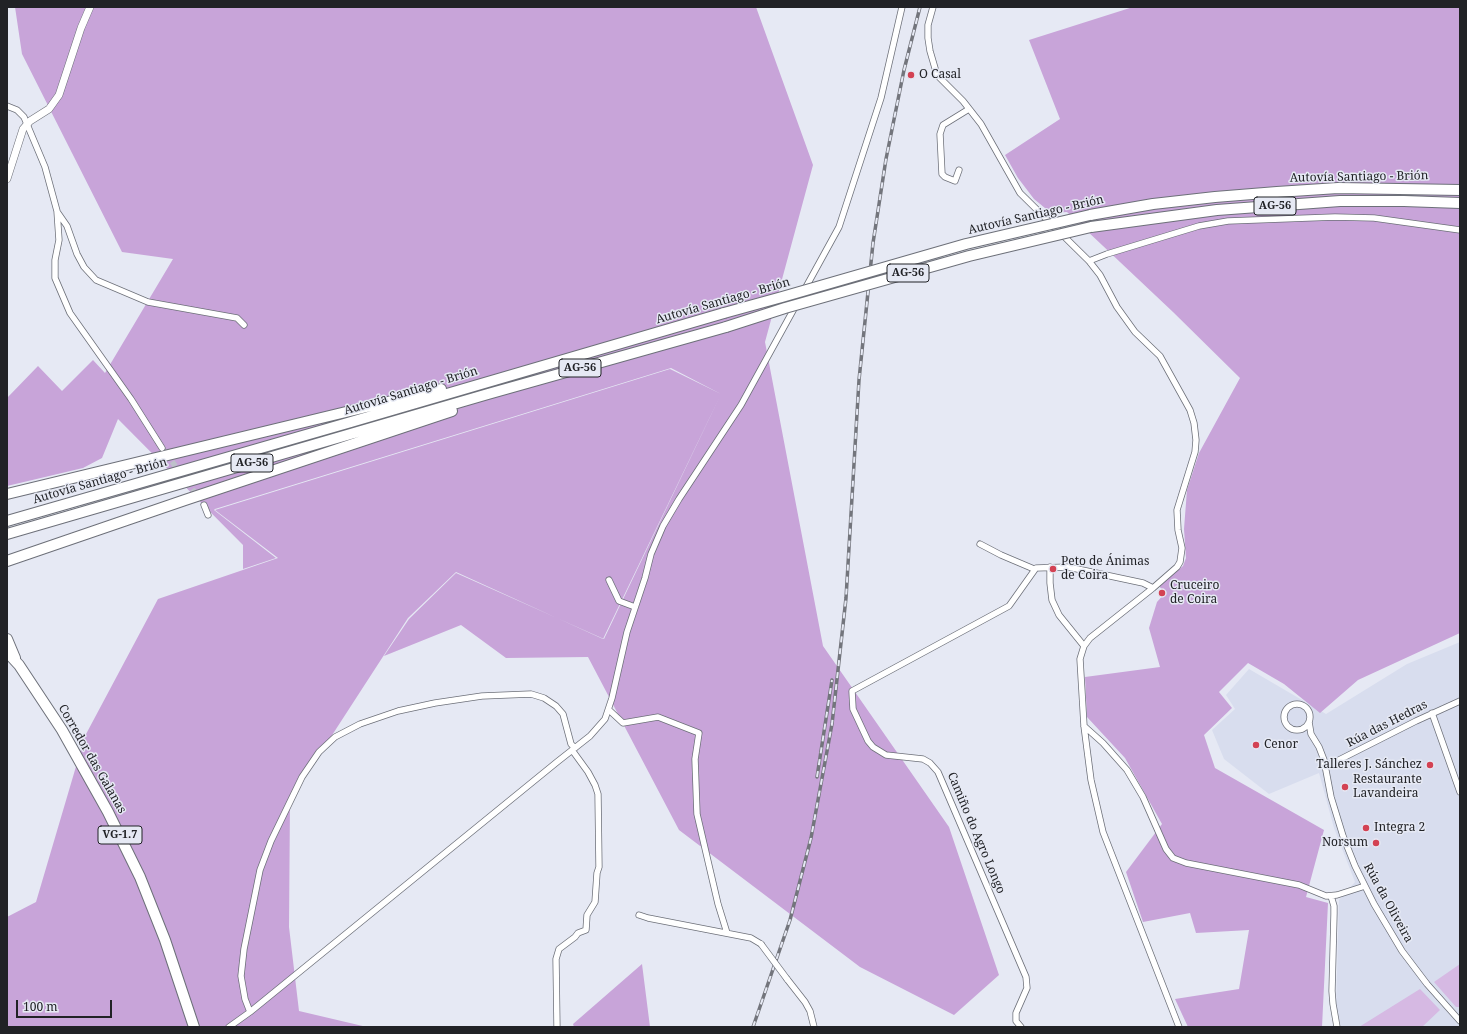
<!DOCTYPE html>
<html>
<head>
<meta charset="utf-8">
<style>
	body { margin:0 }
	#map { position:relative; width:1467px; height:1034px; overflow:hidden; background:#e6e9f4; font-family:"Noto Serif",serif }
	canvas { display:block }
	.frame { position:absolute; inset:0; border:8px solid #212226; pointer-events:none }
	.scale { position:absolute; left:16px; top:1000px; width:96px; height:18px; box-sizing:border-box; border:2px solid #212226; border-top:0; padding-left:5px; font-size:12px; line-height:14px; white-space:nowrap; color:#212226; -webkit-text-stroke:3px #e6e9f4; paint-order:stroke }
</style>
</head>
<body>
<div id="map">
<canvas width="1467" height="1034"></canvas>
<div class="frame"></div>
<div class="scale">100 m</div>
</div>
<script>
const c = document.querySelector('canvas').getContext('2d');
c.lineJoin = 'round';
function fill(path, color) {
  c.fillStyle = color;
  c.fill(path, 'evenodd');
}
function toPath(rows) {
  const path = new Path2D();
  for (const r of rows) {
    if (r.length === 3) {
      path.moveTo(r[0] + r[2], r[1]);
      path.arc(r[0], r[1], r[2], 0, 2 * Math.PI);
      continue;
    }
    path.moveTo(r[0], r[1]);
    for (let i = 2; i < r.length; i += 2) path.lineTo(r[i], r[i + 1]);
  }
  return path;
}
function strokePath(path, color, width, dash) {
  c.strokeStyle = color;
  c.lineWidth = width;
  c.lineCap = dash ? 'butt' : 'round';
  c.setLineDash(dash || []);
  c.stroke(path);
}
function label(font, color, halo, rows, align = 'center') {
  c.font = font + ' "Noto Serif",serif';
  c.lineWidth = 3;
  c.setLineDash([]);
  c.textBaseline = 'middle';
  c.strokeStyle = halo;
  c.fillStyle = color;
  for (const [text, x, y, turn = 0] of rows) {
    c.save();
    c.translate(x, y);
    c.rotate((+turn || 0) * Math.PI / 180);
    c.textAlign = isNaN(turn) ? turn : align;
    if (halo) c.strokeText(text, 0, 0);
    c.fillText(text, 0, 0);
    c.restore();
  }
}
const built = toPath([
	[1460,642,1460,1027,1341,1027,1336,1010,1339,900,1355,882,1334,828,1319,773,1269,794,1224,759,1212,730,1235,709,1226,695,1249,669,1326,714,1407,664]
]);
const green = toPath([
	[1460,964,1460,1007,1456,1007,1434,982],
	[1420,989,1440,1010,1422,1027,1359,1027]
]);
const forest = toPath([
	[15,7,756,7,813,165,765,342,823,646,949,827,999,975,954,1015,860,967,679,830,588,657,506,658,461,625,384,656,409,619,456,573,604,639,721,394,671,368,215,509,214,510,276,558,243,569,243,545,118,419,102,458,83,468,7,486,7,462,8,461,7,456,7,398,38,366,62,391,93,360,105,373,173,259,122,252,22,54],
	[1133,7,1460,7,1460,633,1358,680,1320,713,1284,684,1248,663,1219,692,1232,708,1204,735,1215,768,1324,830,1306,897,1328,903,1322,1027,1188,1027,1175,999,1239,989,1249,930,1196,933,1190,913,1143,922,1126,872,1162,824,1125,758,1087,717,1085,677,1160,667,1149,628,1157,602,1165,593,1159,586,1183,566,1186,558,1184,529,1187,490,1199,453,1240,378,1173,312,1067,212,1051,213,1034,199,1018,178,1005,155,1060,119,1029,40],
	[670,369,721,394,603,639,456,572,408,618,290,800,289,927,299,1011,367,1027,7,1027,7,917,36,902,85,736,158,599,278,558,215,510],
	[642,964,650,1027,574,1027,573,1024]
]);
const minorTunnel = toPath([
	[162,448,204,505]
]);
const minor = toPath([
	[933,7,928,25,928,38,930,51,937,75,963,101,981,124,1020,193,1089,261,1100,275,1117,307,1135,332,1160,356,1190,410,1194,423,1196,440,1195,452,1177,510,1178,530,1182,548,1180,562,1177,567,1153,588,1090,638,1084,646,1080,659,1084,726,1091,780,1103,832,1179,1027],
	[7,106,17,110,24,117,45,167,57,211,59,240,55,260,55,278,70,313,131,399,162,448],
	[959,170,955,181,945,177,942,174,940,134,943,125,969,109],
	[58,213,67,226,77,254,84,267,96,280,148,302,237,318,244,325],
	[1089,261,1107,254,1199,226,1228,221,1335,217,1374,218,1460,230],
	[204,505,208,515],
	[980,544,1001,555,1034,569],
	[1050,567,1050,583,1052,600,1059,615,1084,646],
	[609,580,619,601,635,607],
	[1297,717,13],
	[609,710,623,723,658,717,699,733,695,759,697,814,718,904,727,933],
	[1432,713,1460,792],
	[1309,722,1311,734,1319,747,1324,760,1331,797,1343,836,1355,866,1374,904,1402,951,1427,984,1460,1021],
	[1084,726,1103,743,1127,770,1143,797,1166,849,1173,858,1186,863,1299,885,1326,896,1337,895,1365,886],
	[1325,767,1416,721,1460,701],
	[1331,896,1334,906,1334,914,1332,991,1333,1004,1337,1027],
	[639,915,648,918,751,938,761,944],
	[787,979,805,1002,810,1011,814,1027],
	[250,1012,245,999,241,976,244,949,260,870,271,841,302,777,319,752,335,737,360,724,398,711,435,703,482,696,531,694,544,698,556,706,563,714,571,744,575,748],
	[229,1027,250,1012,557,762,590,736,605,719,612,698,627,632,645,578,651,554,663,526,679,499,741,405,839,227,881,98,902,7],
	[557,1027,556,959,559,949,575,937,578,933,586,930,587,915,595,902,597,873,599,867,598,794,595,785,588,772,572,750],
	[1021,1027,1016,1021,1016,1013,1027,988,1026,977,938,772,930,763,923,759,886,755,873,747,868,741,853,709,852,691,1009,606,1036,568,1068,567,1143,583,1153,588]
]);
const tertiary = toPath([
	[7,179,23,129,30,121,49,109,59,95,81,28,90,7]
]);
const trunk = toPath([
	[7,639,15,658],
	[7,652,19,665,62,730,108,812,140,877,165,940,194,1027]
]);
const motorway = toPath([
	[1090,215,1153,204,1215,197,1277,192,1338,188,1460,190],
	[1091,227,1217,210,1340,201,1404,201,1460,203],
	[7,494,441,389],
	[7,521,351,422,724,313],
	[7,534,488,394,726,327],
	[7,561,185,500,452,411]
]);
const rail = toPath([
	[817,777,832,680],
	[753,1027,790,920,811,838,832,724,846,598,859,380,873,243,886,159,904,70,920,7]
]);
const minorBridge = toPath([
	[761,944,787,979]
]);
const motorwayBridge = toPath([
	[724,313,782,297,966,244,1090,215],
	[726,327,785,308,969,256,1091,227]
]);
const markers = [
	[911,75,4,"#d34253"],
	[1053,569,4,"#d34253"],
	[1162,593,4,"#d34253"],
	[1256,745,4,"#d34253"],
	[1430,765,4,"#d34253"],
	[1345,787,4,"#d34253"],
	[1366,828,4,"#d34253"],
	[1376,843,4,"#d34253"]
];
const shields = [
	[1275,206,42],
	[908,273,42],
	[580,368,42],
	[252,463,42],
	[120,835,44]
];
const shieldNames = [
	["AG-56",1275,206],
	["AG-56",908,273],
	["AG-56",580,368],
	["AG-56",252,463],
	["VG-1.7",120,835]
];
const poiNames = [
	["O Casal",919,75],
	["Peto de Ánimas",1061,562],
	["de Coira",1061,576],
	["Cruceiro",1170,586],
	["de Coira",1170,600],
	["Cenor",1264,745],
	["Talleres J. Sánchez",1422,765,"right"],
	["Restaurante",1353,780],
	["Lavandeira",1353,794],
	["Integra 2",1374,828],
	["Norsum",1368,843,"right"]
];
const streetNames = [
	["Autovía Santiago - Brión",1359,177,-1],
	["Autovía Santiago - Brión",1036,215,-13],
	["Autovía Santiago - Brión",723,301,-16],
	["Autovía Santiago - Brión",411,391,-17],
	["Autovía Santiago - Brión",100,481,-16],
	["Rúa das Hedras",1387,724,-27],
	["Corredor das Galanas",92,759,60],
	["Camiño do Agro Longo",976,833,67],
	["Rúa da Oliveira",1388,903,61]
];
fill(built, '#d8ddee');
fill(green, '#d6b9e3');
fill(forest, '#c8a4d9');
strokePath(minorTunnel, '#bfc1cb', 5.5, [5.5, 3]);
strokePath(minor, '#6d7079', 7);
strokePath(tertiary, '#6d7079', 8);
strokePath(trunk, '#6d7079', 12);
strokePath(motorway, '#6d7079', 12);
strokePath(minor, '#fff', 5.5);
strokePath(tertiary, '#fff', 7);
strokePath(trunk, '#fff', 10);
strokePath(motorway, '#fff', 10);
strokePath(rail, '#73757c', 3.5);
strokePath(rail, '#e6e9f4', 2, [6]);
strokePath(minorBridge, '#6d7079', 7, []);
strokePath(motorwayBridge, '#6d7079', 12, []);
strokePath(minorBridge, '#fff', 5.5);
strokePath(motorwayBridge, '#fff', 10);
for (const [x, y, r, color] of markers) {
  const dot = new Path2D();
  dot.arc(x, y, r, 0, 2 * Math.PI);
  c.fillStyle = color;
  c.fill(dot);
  strokePath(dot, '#e6e9f4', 1.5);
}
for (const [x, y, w] of shields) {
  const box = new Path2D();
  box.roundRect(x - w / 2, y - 9, w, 18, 3);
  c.fillStyle = '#e6e9f4';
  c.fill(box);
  strokePath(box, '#212226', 1);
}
label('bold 11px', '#212226', null, shieldNames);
label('12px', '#212226', '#e6e9f4', poiNames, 'left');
label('12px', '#212226', '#e6e9f4', streetNames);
</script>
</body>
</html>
